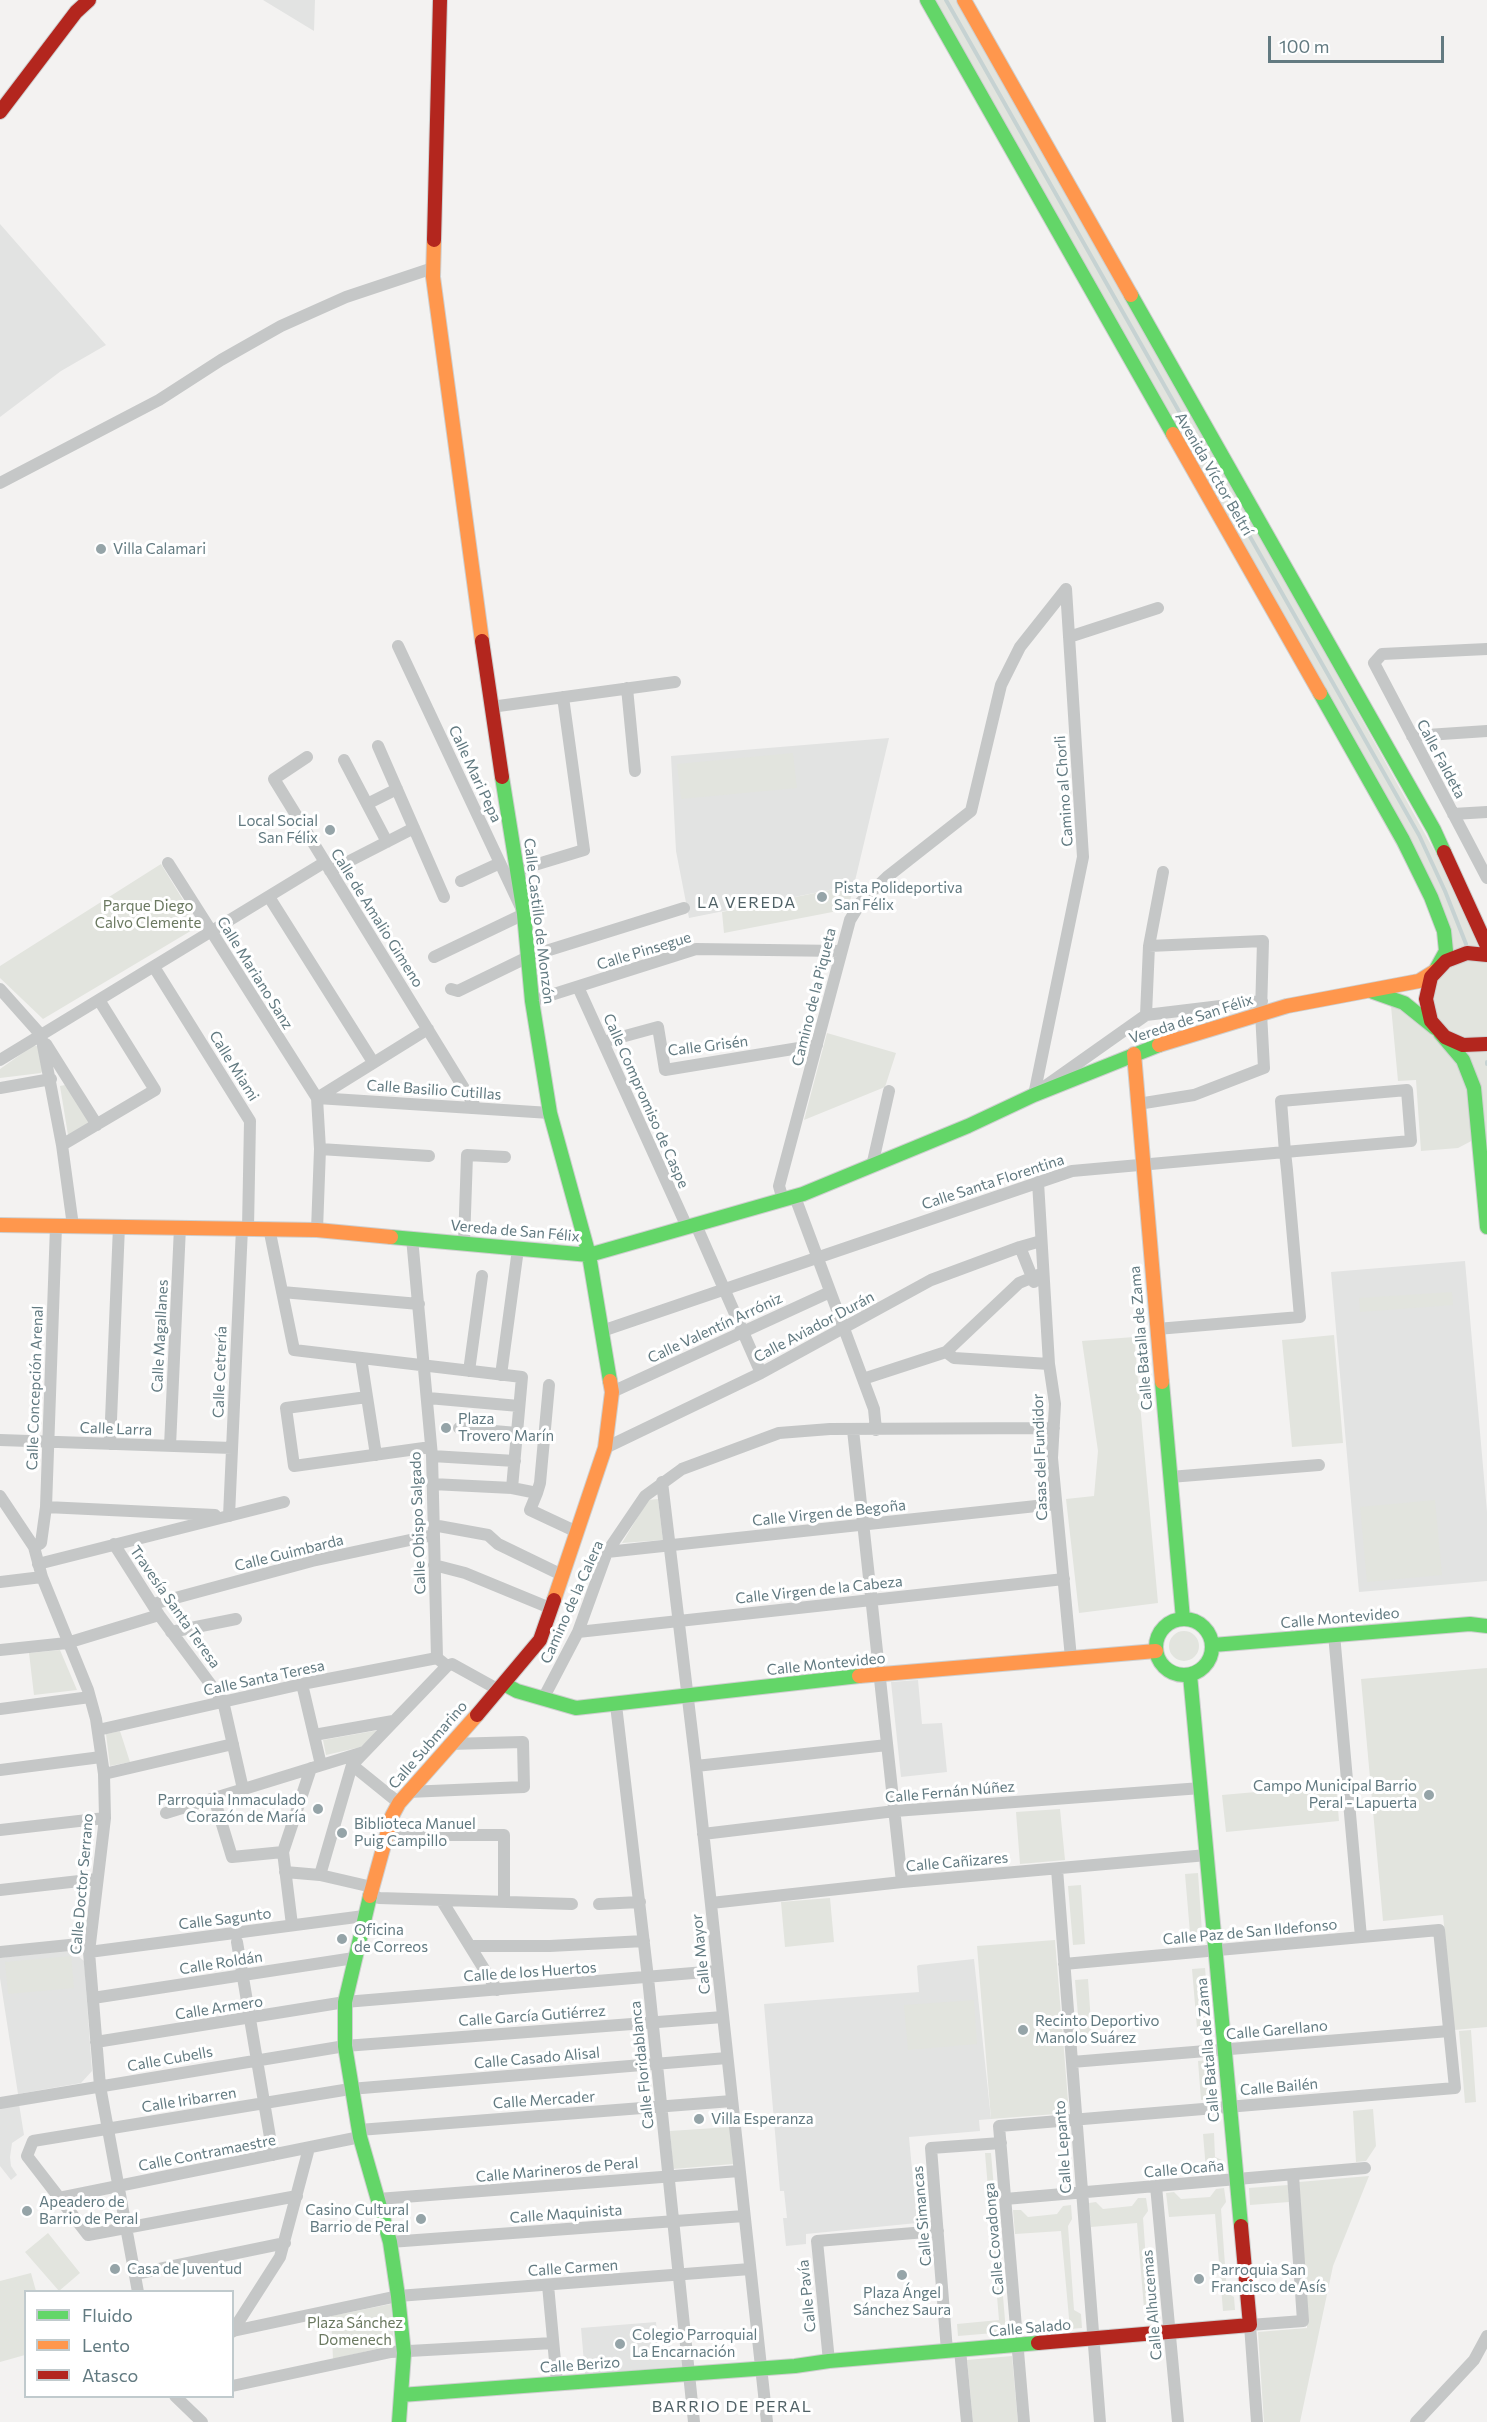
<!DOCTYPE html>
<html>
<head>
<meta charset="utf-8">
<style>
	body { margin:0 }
	#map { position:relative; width:1487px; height:2422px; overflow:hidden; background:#f3f2f1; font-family:Commissioner,sans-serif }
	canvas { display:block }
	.legend { position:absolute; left:24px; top:2290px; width:210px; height:108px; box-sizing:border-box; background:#fff; border:2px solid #c0cacd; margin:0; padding:8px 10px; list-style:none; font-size:18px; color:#627a81 }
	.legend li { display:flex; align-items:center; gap:12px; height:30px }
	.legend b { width:30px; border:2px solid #c0cacd }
	.scale { position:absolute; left:1268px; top:36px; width:176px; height:27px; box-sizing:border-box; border:3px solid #627a81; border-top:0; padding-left:8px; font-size:18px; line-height:21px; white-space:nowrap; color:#627a81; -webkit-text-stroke:4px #fff; paint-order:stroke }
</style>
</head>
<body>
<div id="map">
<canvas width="1487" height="2422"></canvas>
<ul class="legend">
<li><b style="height:8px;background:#63d668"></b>Fluido</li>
<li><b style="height:8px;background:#ff974d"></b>Lento</li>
<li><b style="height:8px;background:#b3261e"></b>Atasco</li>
</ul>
<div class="scale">100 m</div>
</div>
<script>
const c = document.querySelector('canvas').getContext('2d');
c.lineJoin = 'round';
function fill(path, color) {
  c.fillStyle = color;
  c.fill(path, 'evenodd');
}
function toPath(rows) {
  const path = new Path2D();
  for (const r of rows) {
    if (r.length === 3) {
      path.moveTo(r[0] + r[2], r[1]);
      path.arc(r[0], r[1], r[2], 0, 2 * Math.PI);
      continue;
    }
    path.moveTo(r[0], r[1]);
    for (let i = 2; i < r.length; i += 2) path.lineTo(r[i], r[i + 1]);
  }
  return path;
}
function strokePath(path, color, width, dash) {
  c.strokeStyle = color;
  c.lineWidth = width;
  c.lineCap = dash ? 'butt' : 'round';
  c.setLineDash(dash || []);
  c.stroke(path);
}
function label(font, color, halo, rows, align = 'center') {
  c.font = font + ' Commissioner,sans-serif';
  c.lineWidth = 6;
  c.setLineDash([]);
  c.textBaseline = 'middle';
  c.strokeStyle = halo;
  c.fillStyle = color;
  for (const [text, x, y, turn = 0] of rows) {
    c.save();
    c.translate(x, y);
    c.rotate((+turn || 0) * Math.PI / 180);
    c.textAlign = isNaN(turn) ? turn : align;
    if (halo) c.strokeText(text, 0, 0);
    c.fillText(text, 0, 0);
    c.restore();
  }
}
const built = toPath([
	[263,0,315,0,314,31],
	[0,224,106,345,61,371,0,417],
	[889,738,854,885,689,918,676,851,671,756],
	[1465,1261,1487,1512,1487,1581,1359,1592,1331,1272],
	[918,1680,922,1724,942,1723,947,1772,901,1777,891,1682],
	[71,1950,84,1961,92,2071,81,2083,18,2094,0,1978,0,1958],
	[974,1959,991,2119,979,2120,980,2131,909,2137,917,2223,806,2234,806,2244,786,2246,783,2218,787,2218,784,2191,780,2191,764,2004,919,1992,917,1966,919,1965],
	[19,2104,24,2135,12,2143,10,2157,11,2166,17,2175,11,2180,0,2166,0,2108],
	[656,2322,659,2360,682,2359,682,2366,585,2374,581,2328]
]);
const green = toPath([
	[927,0,964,0,1487,946,1487,1227,1479,1137,1458,1148,1421,1151,1416,1080,1398,1081,1391,1006,1431,1021,1444,931],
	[793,753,797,788,681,799,677,764],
	[161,864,199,926,43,1019,0,978,0,966],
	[854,885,848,909,724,933,722,912],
	[827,1033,896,1053,885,1087,804,1120],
	[34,1045,41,1048,44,1069,41,1073,0,1078,0,1069],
	[65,1085,90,1122,68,1135,60,1086],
	[1452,1292,1453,1305,1360,1312,1359,1298],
	[1334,1335,1343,1443,1292,1447,1282,1340],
	[1134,1337,1158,1603,1079,1613,1066,1499,1094,1496,1098,1451,1082,1341],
	[658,1499,663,1540,622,1543,648,1500],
	[1435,1500,1442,1575,1367,1582,1360,1507],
	[1184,1646,15],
	[60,1650,77,1690,34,1695,29,1653],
	[1487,1668,1487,2027,1454,2030,1443,1915,1383,1921,1361,1679],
	[379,1730,361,1747,326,1755,323,1740],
	[120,1731,130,1762,110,1766,106,1734],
	[1336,1785,1339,1821,1226,1832,1222,1795],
	[1060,1809,1065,1860,1020,1864,1016,1812],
	[1198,1873,1202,1932,1190,1933,1185,1874],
	[1081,1885,1085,1944,1073,1945,1068,1886],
	[830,1898,834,1942,785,1947,781,1902],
	[1055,1940,1069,2113,991,2119,977,1946],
	[71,1956,74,1988,8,1994,5,1962],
	[1205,1968,1210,2027,1197,2028,1192,1969],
	[1088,1979,1092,2038,1080,2039,1075,1980],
	[974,2000,977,2044,908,2050,904,2005],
	[1471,2030,1476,2102,1465,2103,1459,2031],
	[1207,2060,1210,2099,1201,2100,1198,2061],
	[1373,2109,1376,2146,1366,2161,1356,2162,1353,2111],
	[730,2127,733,2164,673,2169,670,2131],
	[1214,2133,1215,2157,1222,2160,1223,2168,1206,2170,1203,2134],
	[985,2153,991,2153,1006,2332,958,2336,957,2324,999,2320],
	[1369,2176,1333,2266,1300,2422,1264,2422,1258,2332,1307,2328,1299,2182],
	[1288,2185,1289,2202,1250,2205,1249,2188],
	[1224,2188,1226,2202,1221,2209,1227,2293,1234,2297,1235,2310,1223,2311,1215,2214,1169,2217,1166,2193,1174,2192,1181,2199,1210,2197,1216,2189],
	[1138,2198,1146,2198,1148,2211,1143,2218,1149,2302,1156,2306,1157,2320,1145,2321,1137,2223,1091,2227,1089,2203,1096,2202,1103,2209,1132,2206],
	[1071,2205,1072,2219,1068,2226,1074,2310,1081,2314,1082,2328,1070,2329,1061,2231,1015,2234,1013,2210,1021,2210,1028,2217,1057,2214,1063,2206],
	[48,2233,80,2273,59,2291,25,2252],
	[31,2273,36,2291,26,2292,25,2355,0,2362,0,2281],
	[391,2304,394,2345,333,2359,331,2316],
	[1012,2356,1018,2422,973,2422,967,2360]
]);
const stream = toPath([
	[946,0,1419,835,1445,891,1466,944],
	[1487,1062,1487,1064]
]);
const street = toPath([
	[0,483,159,400,221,360,281,326,346,297,433,268],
	[1069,637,1158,608],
	[398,646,524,914,434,957],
	[1487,649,1382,654,1374,663,1487,878],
	[627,688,635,771],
	[491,707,675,682],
	[1412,736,1487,731],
	[378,746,444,897],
	[307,757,274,779,476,1108],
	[344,760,387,842],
	[367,804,397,789],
	[1453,814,1487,812],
	[168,863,317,1098,320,1149,317,1230],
	[518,870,584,850,563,697],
	[330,871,414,828],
	[461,881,500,863],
	[269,897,373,1062],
	[154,967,250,1121,248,1228],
	[578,987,687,1227],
	[0,989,41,1035,62,1145,73,1226],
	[451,989,458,991,530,956,684,908],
	[532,1001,696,949,840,951],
	[1146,1015,1149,946,1163,872],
	[603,1042,658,1027,665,1070,817,1045],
	[46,1044,97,1125],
	[0,1060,325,862],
	[1047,1085,1146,1015,1262,1001],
	[0,1088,51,1079],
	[1034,1095,1083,857,1066,589],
	[317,1098,550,1113],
	[317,1098,428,1029],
	[1138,1104,1194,1095,1264,1068,1261,1013,1263,941,1149,946],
	[62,1145,155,1090,99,1000],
	[320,1149,429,1156],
	[872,1166,889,1091],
	[1038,1182,1049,1364,1055,1404,1052,1458,1071,1658],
	[795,1197,874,1409,876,1430],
	[783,1200,779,1186,850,920,861,902,887,877,971,811,1001,685,1020,647,1066,589],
	[696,1225,761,1373],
	[269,1228,294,1350,522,1377,512,1488],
	[464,1243,467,1155,505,1157],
	[1020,1247,1034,1282],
	[282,1292,419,1304],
	[602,1331,1072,1171,1285,1152,1411,1141,1407,1090,1281,1101,1285,1152,1287,1170,1300,1317,1157,1329],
	[946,1352,954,1358,1049,1364],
	[361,1358,376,1455],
	[469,1371,482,1276],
	[501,1375,518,1249],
	[863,1379,946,1352,1019,1283,1043,1273],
	[612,1392,830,1292],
	[367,1397,286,1408,294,1466,431,1447],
	[428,1398,519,1406],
	[459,1428,517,1433],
	[853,1430,902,1882],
	[0,1440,232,1448],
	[110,1444,119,1226],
	[170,1446,180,1227],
	[605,1448,761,1373,931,1280,1020,1247,1041,1241],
	[432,1456,515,1461],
	[1170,1477,1319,1465],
	[662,1482,696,1766,767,2422],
	[432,1484,512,1488,537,1493,530,1510,577,1532],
	[537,1493,540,1483,549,1385],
	[0,1496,34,1547,42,1577,88,1690,96,1719,104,1774,105,1818,89,1952,100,2086,138,2292],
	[46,1507,215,1515],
	[229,1516,242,1228],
	[433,1525,488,1535,498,1544,562,1575],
	[114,1544,159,1615,223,1701,243,1789],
	[34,1547,41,1543,46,1507,56,1226],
	[607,1552,1055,1504],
	[38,1564,284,1502],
	[434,1565,465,1573,550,1608],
	[0,1582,42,1577],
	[153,1604,312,1561,433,1535],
	[171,1632,236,1619],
	[578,1632,1064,1579],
	[1334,1634,1361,1937],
	[0,1650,67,1643,159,1615],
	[447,1666,452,1664,499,1690],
	[302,1684,321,1765],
	[544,1697,578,1632,607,1552,645,1496,682,1469,779,1433,830,1429,1054,1428],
	[616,1705,648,1978,694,2422],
	[0,1709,90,1697],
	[98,1730,302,1684,437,1658],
	[314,1735,393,1721],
	[352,1765,399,1803],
	[696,1766,887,1745],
	[0,1770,101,1757],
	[104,1774,233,1744],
	[408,1792,524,1787,523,1742,449,1744],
	[214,1798,232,1857,283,1852],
	[166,1813,364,1752],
	[0,1830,105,1818],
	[703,1834,895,1811,1201,1788],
	[387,1835,504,1835,504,1902],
	[1057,1869,1100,2422],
	[285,1872,320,1875,372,1887],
	[320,1875,352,1765,447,1666,437,1658,432,1456,412,1238],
	[0,1890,97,1879],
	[370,1894,379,1898,572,1904],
	[442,1901,497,1990],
	[711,1903,902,1882,1207,1855],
	[599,1904,640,1902],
	[292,1925,283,1852,311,1768],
	[237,1942,273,2155],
	[470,1946,550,1946,644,1941],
	[0,1952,89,1943],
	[89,1952,364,1916],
	[93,1998,354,1958],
	[96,2042,345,2002,717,1971],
	[1072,2062,1449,2031],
	[0,2103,345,2046,723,2017],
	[359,2130,732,2101],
	[1156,2186,1178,2422],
	[297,2196,88,2235,27,2156,33,2141,350,2089,727,2058],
	[59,2198,360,2137],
	[378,2199,739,2171],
	[1005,2199,1365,2168],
	[390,2242,744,2216],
	[135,2274,285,2243],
	[548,2285,557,2383],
	[233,2331,398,2296,750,2269],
	[232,2332,280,2257,309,2148],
	[960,2350,967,2422],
	[947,2351,931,2148,1001,2143],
	[829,2361,817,2241,938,2231],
	[232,2386,391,2352,553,2343],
	[175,2396,202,2422],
	[1024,2422,999,2126,1455,2088,1439,1930,1064,1964],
	[1257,2422,1250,2325,1303,2321,1293,2175],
	[1416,2422,1474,2360,1487,2336]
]);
const fast = toPath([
	[927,0,1173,434],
	[1131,295,1434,830,1444,852],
	[1320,693,1403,840,1431,897,1444,931,1446,951,1435,971],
	[502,777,524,914,532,1001,550,1113,589,1255,610,1381],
	[1373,992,1404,1003,1435,1028],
	[1440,1033,1463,1060,1474,1088,1487,1227],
	[391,1237,589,1255,803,1194,968,1126,1034,1095,1159,1045],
	[1162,1382,1183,1619],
	[1184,1647,28],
	[1213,1645,1470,1624,1487,1626],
	[1190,1675,1241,2226],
	[504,1684,517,1691,576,1708,859,1676],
	[370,1896,345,2002,345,2046,360,2137,390,2242,398,2296,404,2353,399,2422],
	[401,2395,795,2366,829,2361,1038,2343]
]);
const slow = toPath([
	[964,0,1131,295],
	[434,240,433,277,482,641],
	[1173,434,1320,693],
	[1159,1045,1287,1006,1419,981,1435,971],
	[1134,1054,1162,1382],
	[0,1225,317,1230,391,1237],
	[554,1600,605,1448,612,1392,610,1381],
	[859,1676,1156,1651],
	[370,1896,392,1816,399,1803,477,1715]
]);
const jam = toPath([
	[0,112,76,12,89,0],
	[434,240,440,0],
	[482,641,502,777],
	[1444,852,1487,946],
	[1487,955,1467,953,1446,961,1431,977,1426,999,1431,1021,1445,1037,1463,1045,1487,1044],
	[477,1715,540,1640,554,1600],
	[1038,2343,1250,2325,1241,2226]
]);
const markers = [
	[101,549,6,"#95a4a8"],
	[330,830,6,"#95a4a8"],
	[822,897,6,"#95a4a8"],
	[446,1428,6,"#95a4a8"],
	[1429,1795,6,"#95a4a8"],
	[318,1809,6,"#95a4a8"],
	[342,1833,6,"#95a4a8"],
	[342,1939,6,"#95a4a8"],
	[1023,2030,6,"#95a4a8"],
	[699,2119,6,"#95a4a8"],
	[27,2211,6,"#95a4a8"],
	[421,2219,6,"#95a4a8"],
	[115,2269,6,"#95a4a8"],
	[902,2275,6,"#95a4a8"],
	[1199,2279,6,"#95a4a8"],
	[620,2344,6,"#95a4a8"]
];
const streetNames = [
	["Avenida Víctor Beltrí",1214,474,60],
	["Calle Faldeta",1441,759,62],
	["Calle Mari Pepa",475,774,65],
	["Camino al Chorli",1064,791,-94],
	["Calle de Amalio Gimeno",377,918,58],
	["Calle Castillo de Monzón",539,921,83],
	["Calle Pinsegue",644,951,-17],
	["Calle Mariano Sanz",255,973,58],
	["Camino de la Piqueta",814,997,-76],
	["Vereda de San Félix",1191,1019,-18],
	["Calle Grisén",708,1046,-7],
	["Calle Miami",234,1066,58],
	["Calle Basilio Cutillas",434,1090,4],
	["Calle Compromiso de Caspe",646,1101,66],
	["Calle Santa Florentina",993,1182,-18],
	["Vereda de San Félix",515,1231,5],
	["Calle Aviador Durán",814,1327,-28],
	["Calle Valentín Arróniz",715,1328,-25],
	["Calle Magallanes",160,1336,-87],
	["Calle Batalla de Zama",1141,1338,-95],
	["Calle Cetrería",220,1372,-88],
	["Calle Concepción Arenal",35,1388,-88],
	["Calle Larra",116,1429,2],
	["Casas del Fundidor",1040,1457,-92],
	["Calle Virgen de Begoña",829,1513,-6],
	["Calle Obispo Salgado",418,1523,-92],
	["Calle Guimbarda",289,1553,-14],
	["Calle Virgen de la Cabeza",819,1590,-6],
	["Camino de la Calera",572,1602,-66],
	["Travesía Santa Teresa",175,1607,55],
	["Calle Montevideo",1340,1618,-5],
	["Calle Montevideo",826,1664,-6],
	["Calle Santa Teresa",264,1678,-12],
	["Calle Submarino",428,1745,-49],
	["Calle Fernán Núñez",950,1792,-5],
	["Calle Cañizares",957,1862,-5],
	["Calle Doctor Serrano",82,1884,-85],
	["Calle Sagunto",225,1919,-7],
	["Calle Paz de San Ildefonso",1250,1932,-5],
	["Calle Mayor",701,1954,-96],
	["Calle Roldán",221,1963,-9],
	["Calle de los Huertos",530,1972,-4],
	["Calle Armero",219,2008,-9],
	["Calle García Gutiérrez",532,2016,-4],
	["Calle Garellano",1277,2030,-5],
	["Calle Batalla de Zama",1208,2050,-95],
	["Calle Casado Alisal",537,2058,-5],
	["Calle Cubells",170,2059,-10],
	["Calle Floridablanca",642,2065,-96],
	["Calle Bailén",1279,2087,-5],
	["Calle Iribarren",189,2100,-9],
	["Calle Mercader",544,2100,-4],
	["Calle Lepanto",1063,2147,-94],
	["Calle Contramaestre",207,2153,-11],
	["Calle Ocaña",1184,2169,-5],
	["Calle Marineros de Peral",557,2170,-5],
	["Calle Maquinista",566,2214,-4],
	["Calle Simancas",922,2216,-95],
	["Calle Covadonga",994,2239,-95],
	["Calle Carmen",573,2268,-4],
	["Calle Pavía",807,2296,-96],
	["Calle Alhucemas",1152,2305,-95],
	["Calle Salado",1030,2328,-5],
	["Calle Berizo",580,2365,-4]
];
const poiNames = [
	["Villa Calamari",113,549],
	["Local Social",318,821,"right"],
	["San Félix",318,838,"right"],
	["Pista Polideportiva",834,888],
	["San Félix",834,905],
	["Plaza",458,1419],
	["Trovero Marín",458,1436],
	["Campo Municipal Barrio",1417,1786,"right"],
	["Peral - Lapuerta",1417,1803,"right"],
	["Parroquia Inmaculado",306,1800,"right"],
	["Corazón de María",306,1817,"right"],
	["Biblioteca Manuel",354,1824],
	["Puig Campillo",354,1841],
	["Oficina",354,1930],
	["de Correos",354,1947],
	["Recinto Deportivo",1035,2021],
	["Manolo Suárez",1035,2038],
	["Villa Esperanza",711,2119],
	["Apeadero de",39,2202],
	["Barrio de Peral",39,2219],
	["Casino Cultural",409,2210,"right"],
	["Barrio de Peral",409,2227,"right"],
	["Casa de Juventud",127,2269],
	["Parroquia San",1211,2270],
	["Francisco de Asís",1211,2287],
	["Plaza Ángel",902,2293,"center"],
	["Sánchez Saura",902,2310,"center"],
	["Colegio Parroquial",632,2335],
	["La Encarnación",632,2352]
];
const parkNames = [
	["Parque Diego",148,906],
	["Calvo Clemente",148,923],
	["Plaza Sánchez",355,2323],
	["Domenech",355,2340]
];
const neighbourhoodNames = [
	["LA VEREDA",747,903],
	["BARRIO DE PERAL",732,2407]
];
fill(built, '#e2e3e2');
fill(green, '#e2e4de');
strokePath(stream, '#c6d2d2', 4);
strokePath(fast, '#cecfcf', 16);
strokePath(slow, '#cecfcf', 16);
strokePath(jam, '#cecfcf', 16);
strokePath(street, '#c5c7c7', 12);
strokePath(fast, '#63d668', 14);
strokePath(slow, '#ff974d', 14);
strokePath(jam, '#b3261e', 14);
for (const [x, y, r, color] of markers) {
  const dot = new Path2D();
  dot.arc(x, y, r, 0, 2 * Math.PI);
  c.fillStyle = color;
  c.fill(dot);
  strokePath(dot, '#fff', 2);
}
label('15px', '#627a81', '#fff', streetNames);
label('15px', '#627a81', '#fff', poiNames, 'left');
label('15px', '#6b7961', '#fff', parkNames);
c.letterSpacing = '1.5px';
label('16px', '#506166', '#fff', neighbourhoodNames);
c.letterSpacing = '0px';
</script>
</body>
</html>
